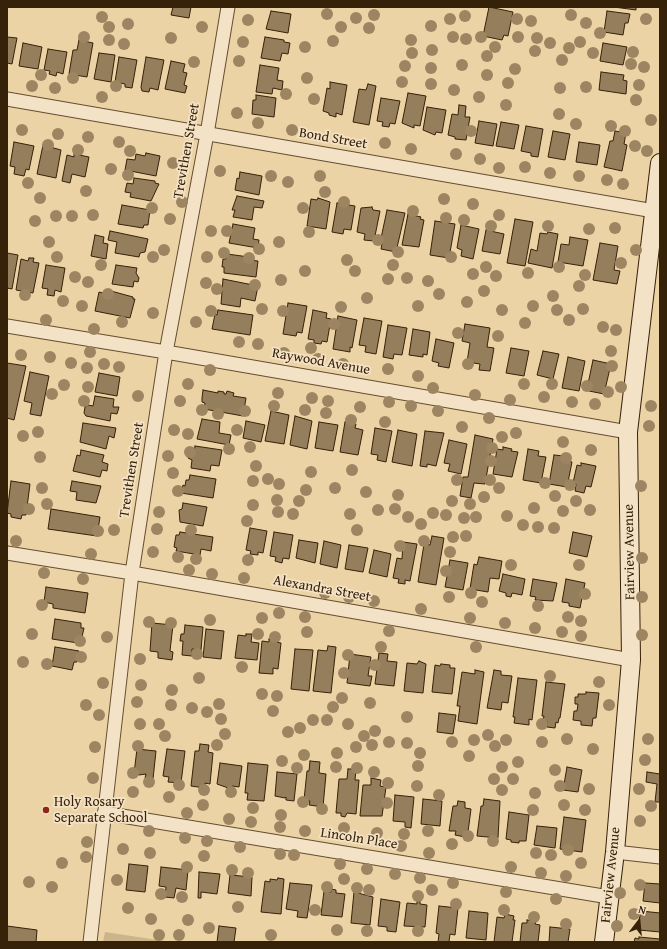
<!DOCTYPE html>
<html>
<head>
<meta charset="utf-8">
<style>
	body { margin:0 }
	#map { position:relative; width:667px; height:949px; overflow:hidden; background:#ecd3a6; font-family:"Gentium Book Plus",serif }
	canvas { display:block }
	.frame { position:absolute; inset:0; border:8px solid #362109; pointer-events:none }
	.north { position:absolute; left:619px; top:901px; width:40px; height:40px; -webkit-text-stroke:3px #f3e2c5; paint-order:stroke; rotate:16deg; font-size:11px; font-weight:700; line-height:16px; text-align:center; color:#362109 }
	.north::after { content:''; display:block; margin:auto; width:14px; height:18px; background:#362109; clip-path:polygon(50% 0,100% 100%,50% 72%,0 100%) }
</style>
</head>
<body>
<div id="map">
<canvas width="667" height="949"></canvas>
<div class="frame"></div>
<div class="north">N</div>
</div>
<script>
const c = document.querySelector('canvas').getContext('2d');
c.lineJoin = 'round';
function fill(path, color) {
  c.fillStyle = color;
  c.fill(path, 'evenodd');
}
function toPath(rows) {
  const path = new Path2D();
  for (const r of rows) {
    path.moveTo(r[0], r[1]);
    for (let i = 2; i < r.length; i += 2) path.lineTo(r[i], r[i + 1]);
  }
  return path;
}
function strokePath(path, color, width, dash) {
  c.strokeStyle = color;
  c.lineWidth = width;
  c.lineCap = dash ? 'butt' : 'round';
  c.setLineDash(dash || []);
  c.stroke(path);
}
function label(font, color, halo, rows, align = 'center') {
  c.font = font + ' "Gentium Book Plus",serif';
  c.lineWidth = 3.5;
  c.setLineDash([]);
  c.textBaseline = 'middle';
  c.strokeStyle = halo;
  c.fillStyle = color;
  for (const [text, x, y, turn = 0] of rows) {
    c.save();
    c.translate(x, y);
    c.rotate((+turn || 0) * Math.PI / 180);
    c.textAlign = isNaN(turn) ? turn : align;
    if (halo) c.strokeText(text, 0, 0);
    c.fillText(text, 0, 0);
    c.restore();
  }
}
const green = toPath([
	[105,932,171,942,103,942]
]);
const building = toPath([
	[173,7,191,7,189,18,171,15,173,7],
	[489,7,513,12,508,36,504,35,502,40,483,36,489,7],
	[614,7,636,7,636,10,614,7],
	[271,11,291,14,288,33,266,29,271,11],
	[607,11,630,14,628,23,625,23,623,35,604,32,607,11],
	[7,37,17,38,12,64,7,63,7,37],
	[265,37,284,40,284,42,290,43,288,54,282,53,280,61,261,58,265,37],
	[79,40,93,43,87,77,69,74,73,50,77,50,79,40],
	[23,43,42,47,38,69,19,66,23,43],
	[603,43,627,47,623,65,600,61,603,43],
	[48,49,67,52,63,74,57,72,56,76,49,74,50,71,44,70,48,49],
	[99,53,115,55,111,82,94,79,99,53],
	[119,57,137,60,132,88,125,87,125,84,115,82,119,57],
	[146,57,164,60,158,90,150,88,149,92,142,91,141,87,146,57],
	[171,61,185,64,183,72,187,73,184,85,187,86,185,93,165,89,171,61],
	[260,65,279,68,277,80,283,81,282,90,273,88,272,94,256,92,260,65],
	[601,72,624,75,623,80,627,81,626,94,599,90,601,72],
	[330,82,347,85,342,115,336,113,336,117,329,115,329,113,323,111,327,88,330,89,330,82],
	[368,84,376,86,369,125,353,122,359,89,366,90,368,84],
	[408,93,426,96,420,126,414,125,414,128,402,123,408,93],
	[256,95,276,98,274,117,252,114,253,100,256,100,256,95],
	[381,98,400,101,395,124,390,123,389,127,382,126,383,122,377,121,381,98],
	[459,105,466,106,465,117,470,117,466,140,455,139,455,137,448,135,452,114,458,115,459,105],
	[427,107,446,110,442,133,436,132,435,135,423,130,427,107],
	[479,121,497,124,493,146,475,143,479,121],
	[501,122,519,125,514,149,496,146,501,122],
	[526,126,543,129,538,157,531,156,531,153,521,151,526,126],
	[553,131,570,134,565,160,548,157,553,131],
	[615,131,626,133,624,144,627,145,622,171,604,167,610,141,613,141,615,131],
	[14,142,34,146,29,170,26,169,24,176,14,174,15,167,10,166,14,142],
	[579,142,600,145,597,165,576,162,579,142],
	[43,145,61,150,56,178,37,174,43,145],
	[146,153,160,156,156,176,125,170,127,159,135,160,136,154,145,156,146,153],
	[74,154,89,157,85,177,72,174,70,183,62,181,67,155,74,157,74,154],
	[240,172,262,176,259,195,235,190,237,178,239,179,240,172],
	[134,178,155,181,155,183,159,184,151,201,130,197,131,193,125,192,127,183,133,184,134,178],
	[237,196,264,201,262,208,254,207,252,220,233,217,235,210,232,210,237,196],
	[318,198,330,202,326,229,307,226,311,199,317,200,318,198],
	[337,203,355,206,351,230,344,229,343,234,332,232,337,203],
	[122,205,150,210,148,225,144,225,143,228,118,224,122,205],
	[372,207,373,210,380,211,374,241,364,240,365,234,357,232,361,208,372,207],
	[387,210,405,213,396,252,381,249,382,243,380,243,387,210],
	[408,214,421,217,420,219,424,220,419,247,402,245,408,214],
	[515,219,533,222,525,266,507,263,515,219],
	[435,221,455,224,449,258,430,255,435,221],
	[233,224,255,228,253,239,259,240,258,248,229,243,233,224],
	[461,225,479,229,473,259,461,256,462,250,457,248,461,225],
	[486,230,504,234,500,254,482,251,486,230],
	[110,231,148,239,145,252,140,253,139,257,115,253,117,242,108,240,110,231],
	[548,232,558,234,552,268,528,263,531,249,537,251,540,233,547,234,548,232],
	[95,235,104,237,103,243,108,244,106,259,91,256,95,235],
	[570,237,588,240,583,266,558,262,561,244,569,245,570,237],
	[600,243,618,246,614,270,620,271,617,284,593,280,600,243],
	[7,253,18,255,12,289,7,288,7,253],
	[227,254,249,257,249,260,258,261,256,277,224,273,224,267,222,267,223,259,226,259,227,254],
	[29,258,34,258,33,262,39,263,33,293,16,290,21,259,28,261,29,258],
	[46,265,65,268,61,292,55,290,54,296,47,295,48,289,42,288,46,265],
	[116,265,137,268,136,273,139,278,138,282,134,281,133,287,112,284,116,265],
	[223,279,258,286,255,301,241,298,240,307,221,304,223,279],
	[111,291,133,297,133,299,135,299,130,318,95,311,99,292,110,295,111,291],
	[288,303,307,306,302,333,297,332,296,336,283,334,288,303],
	[218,310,253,315,250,335,212,329,215,314,217,315,218,310],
	[313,310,327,313,326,318,331,319,327,342,322,341,321,344,314,343,314,340,308,339,313,310],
	[338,316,357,320,352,348,350,347,350,352,333,349,338,316],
	[364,318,382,321,376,354,365,352,366,346,359,345,364,318],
	[465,324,490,328,487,347,494,348,490,371,479,370,480,364,467,362,470,343,462,341,465,324],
	[388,325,407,328,402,355,394,354,393,359,383,357,388,325],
	[413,329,430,332,427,355,423,354,423,357,409,355,413,329],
	[436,339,454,343,449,368,438,366,439,363,432,361,436,339],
	[511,348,529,351,524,376,506,373,511,348],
	[543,351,559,354,553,379,537,375,543,351],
	[568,357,585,361,579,391,562,388,568,357],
	[593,360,611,364,604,394,589,391,590,384,588,384,593,360],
	[7,363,26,366,14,420,7,418,7,363],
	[30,372,49,376,41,416,30,414,32,403,24,401,30,372],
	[99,373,120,377,117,396,95,392,99,373],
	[203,390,218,393,218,391,224,392,224,394,226,394,227,391,234,393,233,396,246,398,243,416,204,409,205,403,202,402,202,398,203,390],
	[95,396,114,399,113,407,119,407,117,414,111,413,110,421,86,416,84,413,85,407,88,405,93,406,95,396],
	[271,411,289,415,284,444,265,441,271,411],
	[295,416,312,421,307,449,290,445,295,416],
	[202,419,220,422,219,433,231,435,229,445,197,439,202,419],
	[246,421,265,425,261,442,243,438,246,421],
	[319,422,338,425,333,451,315,448,319,422],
	[345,422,356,424,355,428,363,430,358,455,340,452,345,422],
	[83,423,116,428,114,438,109,436,106,449,80,442,83,423],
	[375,428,392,431,386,462,377,460,378,455,371,454,375,428],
	[398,430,417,434,412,466,392,462,398,430],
	[425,431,444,433,436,466,427,464,427,467,420,466,425,431],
	[475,435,493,439,485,484,474,483,471,498,460,496,463,477,468,477,475,435],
	[449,440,467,444,461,474,448,471,450,464,444,463,449,440],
	[195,446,222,450,219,466,211,465,210,471,191,468,192,460,188,458,189,454,194,453,195,446],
	[503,447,512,449,511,451,518,452,512,477,493,474,497,449,503,450,503,447],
	[528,449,539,451,538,456,546,457,541,483,523,480,528,449],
	[81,450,104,455,102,462,108,464,107,471,102,470,100,477,73,471,77,455,80,456,81,450],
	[554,455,564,456,563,460,572,462,567,487,549,484,554,455],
	[581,463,596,466,591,487,586,486,584,493,575,491,576,484,573,483,577,465,581,466,581,463],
	[190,475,216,479,213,498,181,493,183,485,185,486,186,480,189,480,190,475],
	[11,481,30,484,26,515,22,515,21,519,11,517,11,514,7,513,11,481],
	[72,481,101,486,96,503,76,500,77,492,70,491,72,481],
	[183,503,207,507,203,526,180,522,179,510,182,509,183,503],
	[51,509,100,517,97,536,48,529,51,509],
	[250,528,267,531,263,553,258,552,258,555,250,554,251,551,246,550,250,528],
	[180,532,213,537,211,551,201,549,200,555,176,551,177,548,174,547,176,535,179,535,180,532],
	[274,532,293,535,289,559,283,558,282,563,275,561,276,557,270,556,274,532],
	[573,532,592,536,587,557,569,553,573,532],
	[432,536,444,538,436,585,418,582,424,544,430,545,432,536],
	[299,540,318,543,315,563,296,558,299,540],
	[324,541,341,545,337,568,320,564,324,541],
	[403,542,417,544,410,581,405,580,405,584,398,583,399,579,393,578,397,558,402,559,403,542],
	[349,545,368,548,363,572,345,569,349,545],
	[374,550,391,554,387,577,369,573,374,550],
	[479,557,502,561,499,579,490,578,488,592,470,589,474,564,477,565,479,557],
	[450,560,468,563,463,590,445,587,450,560],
	[503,574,525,579,522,595,512,593,511,597,506,596,506,593,499,591,503,574],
	[533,579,557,583,553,601,535,600,536,597,530,596,533,579],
	[566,579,585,583,580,608,569,606,569,603,562,602,566,579],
	[46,587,88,593,85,613,53,608,53,604,44,602,46,587],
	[55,619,81,623,81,628,84,628,82,637,80,637,78,643,52,639,55,619],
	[152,623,173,625,170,651,173,652,172,660,158,658,158,652,150,651,152,623],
	[185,625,203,627,201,650,192,649,192,656,182,655,183,641,180,641,181,634,184,634,185,625],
	[206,629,224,631,221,659,203,657,206,629],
	[246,634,252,634,251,642,259,643,257,660,235,658,238,635,246,636,246,634],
	[269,639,276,640,276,642,281,643,278,669,273,668,273,674,259,673,262,641,269,642,269,639],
	[328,646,336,647,331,693,313,691,318,650,327,651,328,646],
	[55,647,79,651,77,662,74,662,72,670,52,666,55,647],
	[295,649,313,650,309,691,291,689,295,649],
	[379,653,388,654,387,661,397,662,394,686,375,684,379,653],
	[350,654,371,657,368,676,372,676,370,686,347,683,350,654],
	[419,661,426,664,423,693,404,691,407,663,417,664,419,661],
	[441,664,450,665,450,668,455,668,452,694,432,692,435,665,440,666,441,664],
	[475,670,484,672,477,724,458,721,460,706,457,706,462,672,475,674,475,670],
	[494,670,501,671,501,675,512,676,508,703,502,702,501,710,487,708,494,670],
	[518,678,537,680,532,720,529,719,529,725,514,723,515,717,513,717,518,678],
	[546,682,565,684,560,718,559,718,558,723,556,722,555,728,547,727,547,721,543,721,544,716,542,716,546,682],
	[586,692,599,693,596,718,593,718,592,726,581,725,581,721,573,720,574,711,577,711,578,704,575,704,575,697,578,697,578,694,586,694,586,692],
	[439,713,456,715,453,734,437,732,439,713],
	[200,744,209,745,208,752,213,753,210,784,205,783,205,788,191,786,195,751,199,751,200,744],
	[137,749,156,751,153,779,145,778,146,774,139,775,134,773,137,749],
	[167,749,185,751,181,783,168,782,169,777,163,776,167,749],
	[310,761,320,762,319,773,326,774,323,807,309,805,310,801,304,800,307,771,309,771,310,761],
	[220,763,242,766,239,787,232,786,231,789,217,784,220,763],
	[248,763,268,765,264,801,247,800,248,793,245,793,248,763],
	[567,767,582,770,578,792,563,790,567,767],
	[348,769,356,769,355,780,359,780,356,814,347,813,345,817,341,816,341,813,336,813,339,779,347,779,348,769],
	[277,772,297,774,294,801,286,800,286,797,285,798,275,796,277,772],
	[647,772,660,774,660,802,655,802,657,784,646,782,647,772],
	[371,778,381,780,380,786,386,787,382,816,360,816,363,785,371,785,371,778],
	[395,795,414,797,411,828,405,827,405,822,393,821,395,795],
	[423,799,442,801,440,826,421,824,423,799],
	[484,799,500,801,498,838,477,836,481,806,483,806,484,799],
	[458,801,465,802,465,808,471,809,468,832,465,832,465,837,455,835,456,831,449,831,453,806,457,806,458,801],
	[509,812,529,815,526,841,519,841,519,843,511,842,511,840,506,839,509,812],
	[564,817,586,820,582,852,560,849,564,817],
	[537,826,557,828,555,848,534,845,537,826],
	[129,864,148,866,145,892,126,890,129,864],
	[161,867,188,870,186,890,176,888,174,898,165,897,166,887,159,886,161,867],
	[199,872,220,874,217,894,201,892,201,898,198,898,199,872],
	[230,875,252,877,251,896,228,893,230,875],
	[278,878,284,879,281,914,261,912,265,881,270,882,270,879,277,880,278,878],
	[290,883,312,885,307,918,297,917,298,911,286,909,290,883],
	[645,883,660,884,660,903,643,901,645,883],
	[331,889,336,890,336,893,345,894,342,917,321,915,324,891,331,892,331,889],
	[354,892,373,897,370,925,351,923,354,892],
	[381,899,400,902,396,932,387,931,387,927,378,926,381,899],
	[417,901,420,901,420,904,427,905,425,927,404,926,407,903,417,904,417,901],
	[439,906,458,908,455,935,450,934,449,942,438,942,439,934,436,933,439,906],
	[469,911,488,913,486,940,466,938,469,911],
	[641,911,660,913,660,932,639,930,640,925,638,925,641,911],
	[505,914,514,916,513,920,515,920,512,942,494,942,497,917,504,918,505,914],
	[527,920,536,921,535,924,540,925,538,942,520,942,522,923,527,923,527,920],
	[7,926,37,930,36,942,7,942,7,926],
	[219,926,236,928,234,942,217,942,219,926],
	[550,927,570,929,568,942,549,942,550,927],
	[639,937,660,939,660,942,634,942,635,938,639,939,639,937]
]);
const street = toPath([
	[7,99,654,211],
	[7,326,166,352,628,432],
	[7,553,132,573,631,660],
	[104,813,609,897],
	[615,852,660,857],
	[90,942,132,573,166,352,207,134,228,7]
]);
const secondary = toPath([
	[604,942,615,852,631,660,628,432,660,163]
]);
const trees = [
	[327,14],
	[374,15],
	[571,15],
	[465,16],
	[102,17],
	[356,18],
	[450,19],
	[517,19],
	[646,19],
	[248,20],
	[531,21],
	[586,23],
	[128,24],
	[431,26],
	[109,27],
	[202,27],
	[341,27],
	[369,28],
	[600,33],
	[84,37],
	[453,37],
	[481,37],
	[518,37],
	[171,38],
	[537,38],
	[466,39],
	[109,40],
	[411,40],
	[333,41],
	[243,42],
	[580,42],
	[550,43],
	[124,44],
	[305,47],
	[495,47],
	[569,48],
	[432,50],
	[535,51],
	[633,52],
	[412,53],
	[593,53],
	[487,56],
	[562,60],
	[239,61],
	[194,62],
	[631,64],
	[462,65],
	[405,66],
	[644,67],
	[431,68],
	[515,69],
	[41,75],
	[487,75],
	[73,78],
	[307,78],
	[402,82],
	[508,83],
	[431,84],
	[639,85],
	[32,86],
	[116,86],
	[586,87],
	[55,88],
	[560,88],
	[454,90],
	[286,94],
	[102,97],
	[479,97],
	[314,99],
	[636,100],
	[506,105],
	[237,113],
	[559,114],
	[651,120],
	[258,123],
	[576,124],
	[611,126],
	[22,130],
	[292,130],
	[471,131],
	[625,131],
	[58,134],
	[88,137],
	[119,142],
	[385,143],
	[48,145],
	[635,146],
	[411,149],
	[78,150],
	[130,151],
	[647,151],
	[456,154],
	[480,159],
	[173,163],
	[525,167],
	[499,168],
	[111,169],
	[220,171],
	[550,173],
	[128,175],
	[271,176],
	[320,176],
	[579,176],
	[607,180],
	[288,182],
	[28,183],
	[623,184],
	[86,191],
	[325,192],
	[40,198],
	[444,199],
	[182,202],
	[344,202],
	[473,204],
	[152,208],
	[303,208],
	[413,211],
	[93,215],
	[499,215],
	[56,216],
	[72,216],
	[446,218],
	[170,219],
	[464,220],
	[35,221],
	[491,226],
	[548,226],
	[615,228],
	[589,229],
	[211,231],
	[227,231],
	[309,232],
	[378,240],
	[49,242],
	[279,242],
	[259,249],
	[164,250],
	[636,250],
	[398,252],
	[224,253],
	[57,257],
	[153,257],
	[207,257],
	[451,257],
	[249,258],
	[347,260],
	[621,263],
	[101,265],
	[393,265],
	[486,267],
	[559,267],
	[305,271],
	[355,271],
	[528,273],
	[473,274],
	[585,275],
	[496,276],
	[75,277],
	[407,278],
	[388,279],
	[281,280],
	[428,281],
	[88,282],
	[206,283],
	[255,285],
	[579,286],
	[217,289],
	[484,291],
	[108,294],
	[439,294],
	[25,295],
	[553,296],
	[367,298],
	[63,301],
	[467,302],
	[82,306],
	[418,306],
	[533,306],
	[341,307],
	[262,309],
	[583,309],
	[502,310],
	[557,310],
	[211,311],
	[283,311],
	[153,313],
	[46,320],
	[569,320],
	[122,322],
	[196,322],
	[525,323],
	[334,324],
	[603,327],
	[94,329],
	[616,330],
	[458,333],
	[498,336],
	[239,342],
	[258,344],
	[311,348],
	[611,351],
	[90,352],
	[284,353],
	[21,355],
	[50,357],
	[318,359],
	[71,363],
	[104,364],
	[343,364],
	[468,364],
	[612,366],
	[119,367],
	[87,368],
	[388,369],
	[210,370],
	[418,376],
	[188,384],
	[524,384],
	[552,384],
	[64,385],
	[587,386],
	[88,387],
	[621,387],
	[433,388],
	[608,392],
	[278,393],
	[52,394],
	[475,395],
	[138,396],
	[544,397],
	[312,398],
	[510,400],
	[84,401],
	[180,401],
	[328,401],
	[389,402],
	[572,402],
	[595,404],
	[274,406],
	[411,406],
	[651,406],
	[360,407],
	[202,410],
	[305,410],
	[245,411],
	[438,411],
	[326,413],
	[218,414],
	[489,418],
	[351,420],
	[385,422],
	[649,426],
	[462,427],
	[174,430],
	[237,430],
	[38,432],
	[516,433],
	[188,434],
	[23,436],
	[502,437],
	[563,442],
	[250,447],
	[492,448],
	[229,449],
	[591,450],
	[190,452],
	[168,456],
	[40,457],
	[566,458],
	[491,461],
	[256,466],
	[352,470],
	[311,472],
	[173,473],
	[268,479],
	[457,480],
	[490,480],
	[253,481],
	[545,483],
	[279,484],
	[570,485],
	[641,486],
	[42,488],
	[335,488],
	[499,488],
	[306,490],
	[178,491],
	[366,492],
	[398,495],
	[555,496],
	[484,497],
	[277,500],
	[299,501],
	[452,501],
	[576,501],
	[47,504],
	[470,504],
	[253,505],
	[534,508],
	[29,509],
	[395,509],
	[378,510],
	[590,510],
	[563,511],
	[159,512],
	[278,512],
	[433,513],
	[293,514],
	[350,514],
	[446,515],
	[507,516],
	[408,517],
	[476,517],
	[464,518],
	[247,521],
	[421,524],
	[523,525],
	[538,527],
	[554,528],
	[157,529],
	[114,530],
	[191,530],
	[357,530],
	[98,531],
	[466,536],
	[453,537],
	[16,541],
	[424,541],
	[400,546],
	[153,552],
	[450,552],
	[91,554],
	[178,557],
	[642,558],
	[196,559],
	[248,560],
	[511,565],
	[579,565],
	[189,570],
	[446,571],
	[44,573],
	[212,574],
	[244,578],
	[83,579],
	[325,593],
	[471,593],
	[585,594],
	[349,597],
	[449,597],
	[642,597],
	[374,601],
	[482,602],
	[42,605],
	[538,606],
	[421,609],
	[279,613],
	[305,617],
	[568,617],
	[262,618],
	[470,618],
	[210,620],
	[581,621],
	[149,622],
	[171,623],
	[505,623],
	[535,628],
	[389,631],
	[307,632],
	[562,632],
	[32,634],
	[258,634],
	[642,635],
	[581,636],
	[107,637],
	[275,637],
	[80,641],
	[381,647],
	[476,647],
	[197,654],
	[348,655],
	[81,657],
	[140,659],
	[23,662],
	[47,664],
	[375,665],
	[242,667],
	[344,673],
	[550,676],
	[199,678],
	[599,682],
	[103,683],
	[141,685],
	[172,690],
	[262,694],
	[277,696],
	[342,698],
	[137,702],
	[370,703],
	[219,704],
	[86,705],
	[171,705],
	[609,705],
	[333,707],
	[192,708],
	[273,711],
	[207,712],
	[99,715],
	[407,717],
	[221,719],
	[313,720],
	[327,720],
	[140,724],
	[159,724],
	[348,724],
	[542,724],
	[300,728],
	[375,731],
	[288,732],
	[225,734],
	[488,735],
	[165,736],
	[364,736],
	[567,739],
	[648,739],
	[474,740],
	[506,740],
	[389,742],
	[452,742],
	[542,742],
	[407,743],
	[217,745],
	[372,745],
	[138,746],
	[495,746],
	[95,747],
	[356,747],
	[593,749],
	[337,753],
	[420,753],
	[304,755],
	[469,756],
	[645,760],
	[282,761],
	[518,762],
	[418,766],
	[336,767],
	[502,767],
	[297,768],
	[357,768],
	[555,770],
	[374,772],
	[133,773],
	[93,778],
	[494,779],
	[513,779],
	[149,782],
	[388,783],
	[179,785],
	[417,786],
	[560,786],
	[589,789],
	[639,789],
	[204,790],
	[502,790],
	[133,792],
	[231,792],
	[535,793],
	[439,795],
	[169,797],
	[303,802],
	[387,803],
	[203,805],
	[564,805],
	[651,806],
	[253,808],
	[322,809],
	[533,810],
	[585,810],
	[187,813],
	[281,815],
	[229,819],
	[640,821],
	[251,822],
	[280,827],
	[344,828],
	[149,831],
	[305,831],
	[428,831],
	[377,833],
	[404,834],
	[468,836],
	[185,838],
	[207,841],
	[493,841],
	[87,842],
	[452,844],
	[401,846],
	[240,847],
	[123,849],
	[568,850],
	[150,853],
	[429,853],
	[536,853],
	[280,854],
	[294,855],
	[551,855],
	[204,856],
	[86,857],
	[62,863],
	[581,863],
	[340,864],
	[187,867],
	[511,867],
	[367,869],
	[232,870],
	[248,873],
	[541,873],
	[395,874],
	[566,876],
	[420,878],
	[344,879],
	[117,880],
	[29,882],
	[453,883],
	[640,885],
	[52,887],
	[327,887],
	[357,888],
	[369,890],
	[432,890],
	[506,892],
	[620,893],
	[161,894],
	[418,896],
	[182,897],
	[556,899],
	[456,904],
	[238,907],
	[128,908],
	[315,910],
	[504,910],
	[634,914],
	[534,917],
	[151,919],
	[188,920],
	[566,924],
	[617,926],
	[209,928],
	[337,930],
	[367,931],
	[418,931],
	[159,935],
	[179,935],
	[271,935]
];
const markers = [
	[46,810,4,"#8f2418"]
];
const streetNames = [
	["Bond Street",333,139,10],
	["Trevithen Street",187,151,-80],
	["Raywood Avenue",321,362,10],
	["Trevithen Street",132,470,-81],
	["Fairview Avenue",630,552,-91],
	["Alexandra Street",322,589,10],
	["Lincoln Place",359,839,9],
	["Fairview Avenue",611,875,-84]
];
const poiNames = [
	["Holy Rosary",54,802],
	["Separate School",54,818]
];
fill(green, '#cdb58b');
fill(building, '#957e5b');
strokePath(building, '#362109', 1);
strokePath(street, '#644e30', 15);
strokePath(secondary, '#362109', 20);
strokePath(street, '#f3e2c5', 13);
strokePath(secondary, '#f3e2c5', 18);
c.fillStyle = '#9d8562';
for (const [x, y] of trees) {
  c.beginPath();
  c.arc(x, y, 6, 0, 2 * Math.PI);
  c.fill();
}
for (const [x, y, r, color] of markers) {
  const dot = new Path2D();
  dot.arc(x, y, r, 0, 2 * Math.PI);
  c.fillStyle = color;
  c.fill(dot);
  strokePath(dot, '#f3e2c5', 1.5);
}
label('14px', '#362109', '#f3e2c5', streetNames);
label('14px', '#362109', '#f3e2c5', poiNames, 'left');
</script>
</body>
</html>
